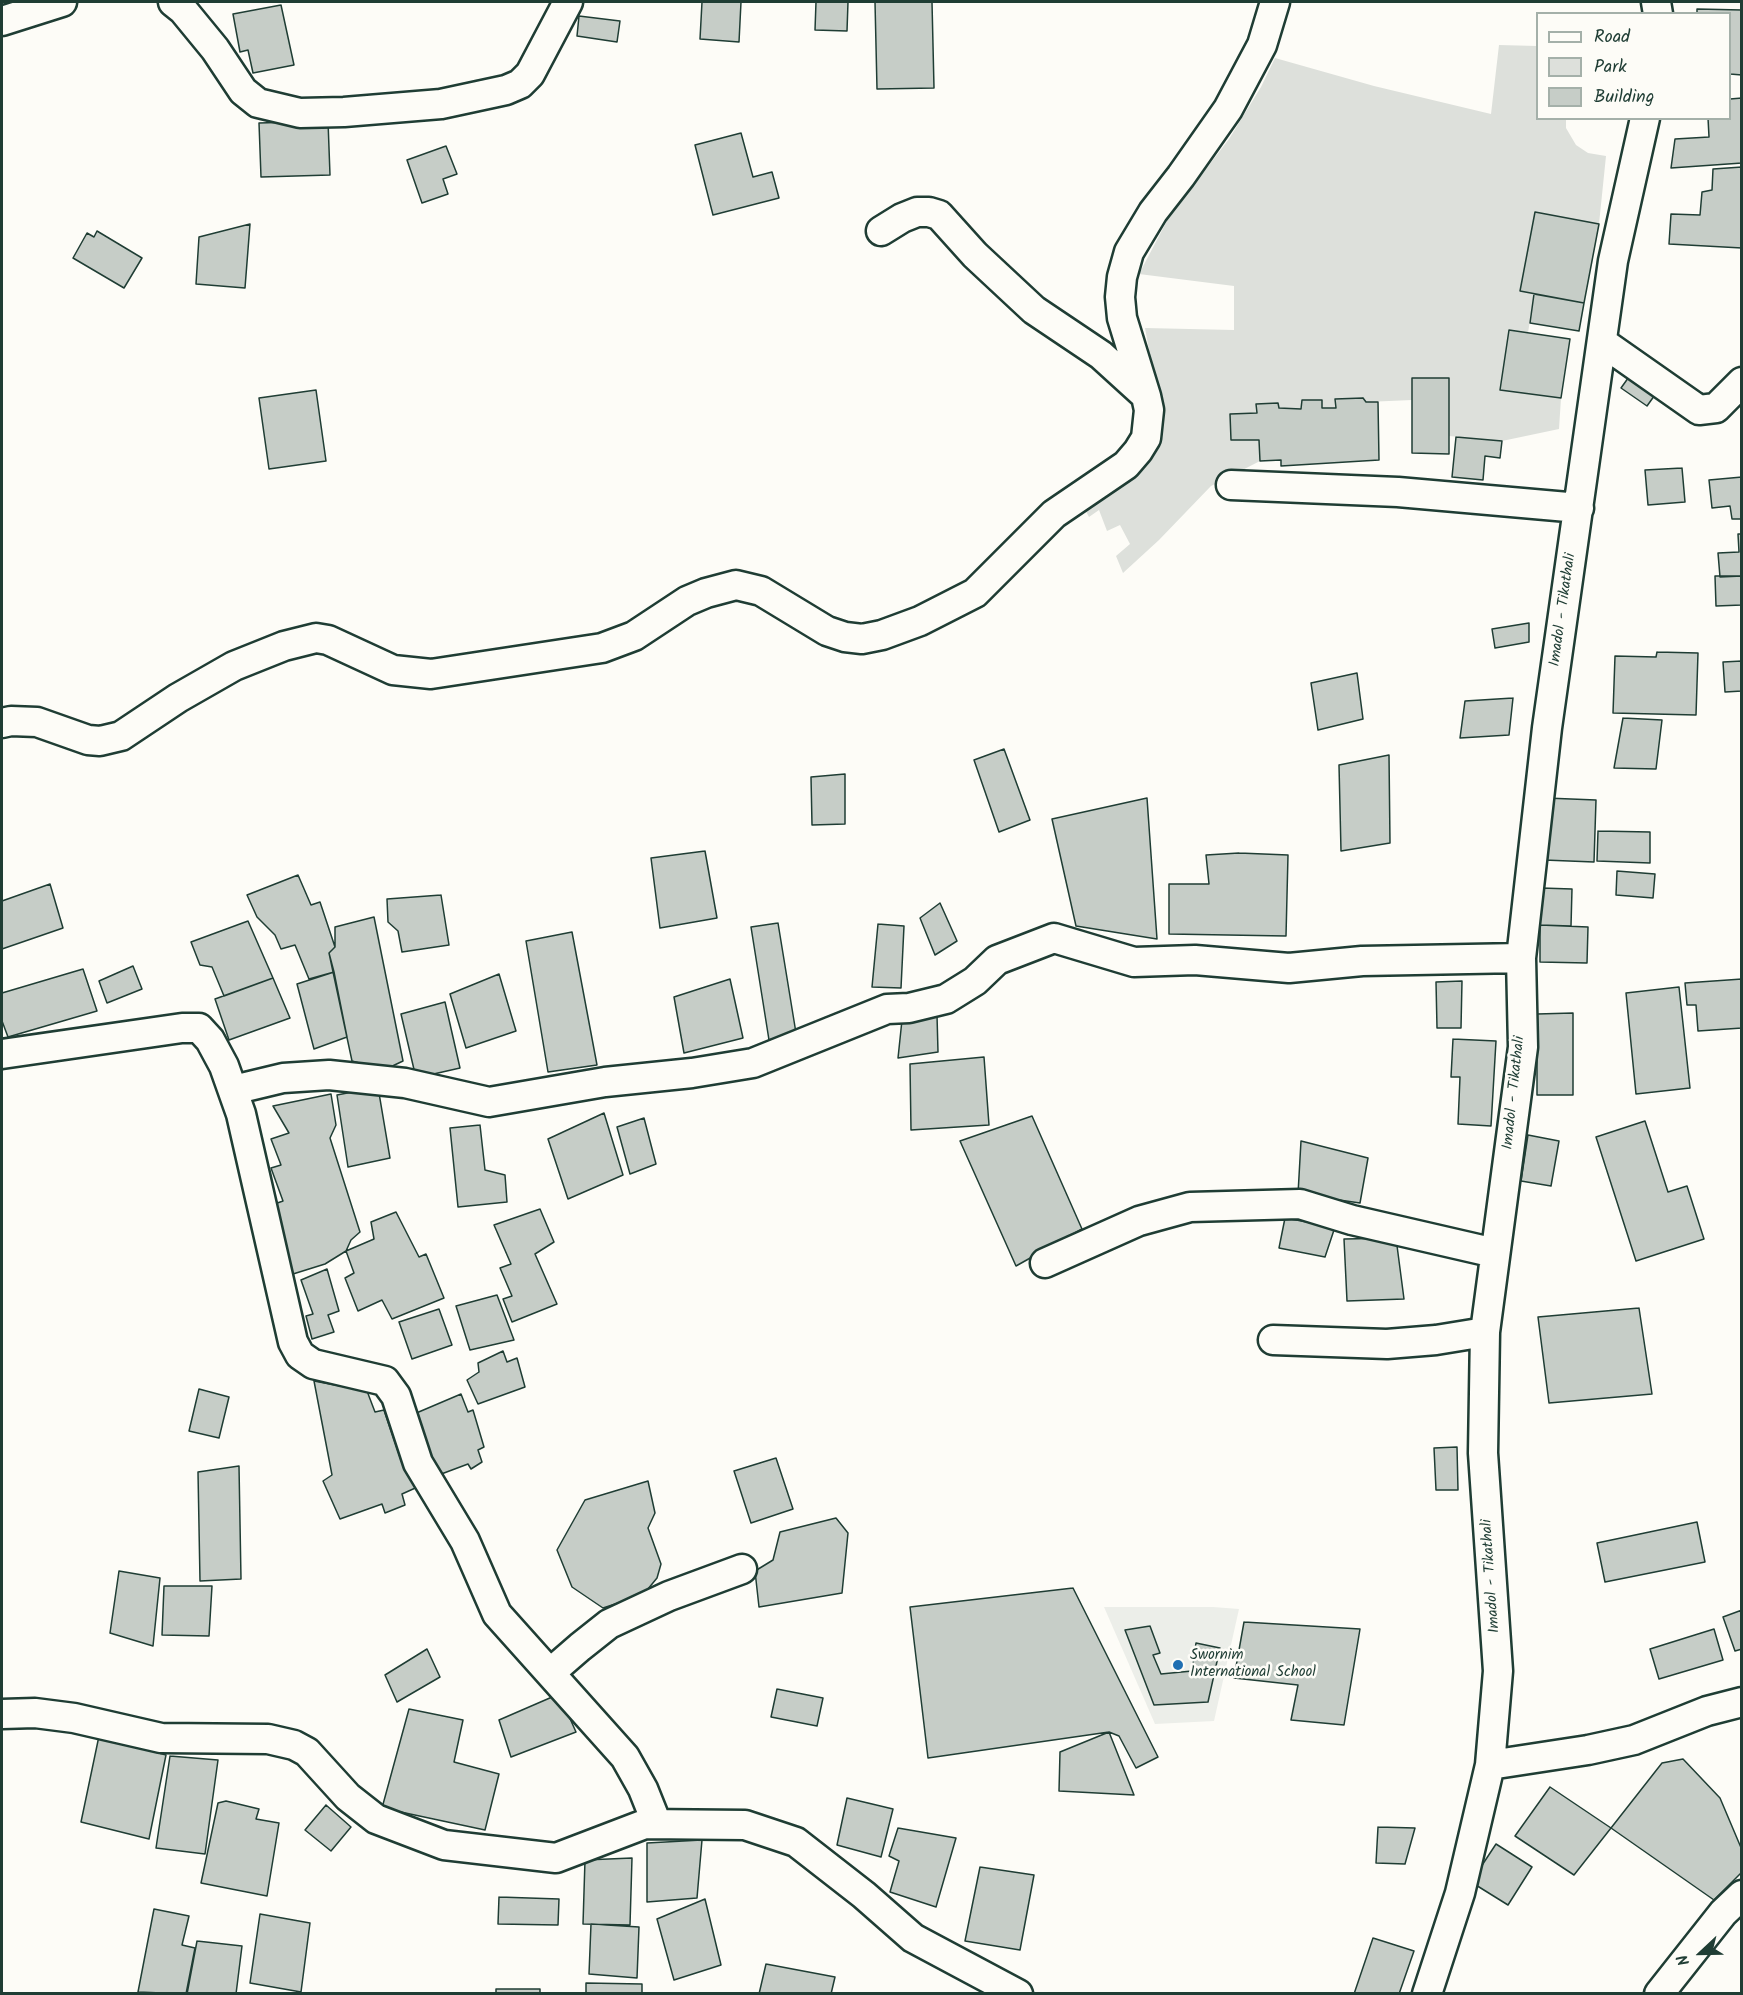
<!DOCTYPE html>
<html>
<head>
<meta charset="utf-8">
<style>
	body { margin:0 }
	#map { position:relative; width:1743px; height:1995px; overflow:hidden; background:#fdfcf7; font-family:Kalam,sans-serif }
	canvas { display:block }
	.frame { position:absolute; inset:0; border:3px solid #1f3d34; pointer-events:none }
	.legend { position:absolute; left:1536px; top:12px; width:195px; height:108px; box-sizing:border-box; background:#fdfcf7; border:2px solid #a4b0a9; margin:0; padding:8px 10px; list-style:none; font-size:18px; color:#1f3d34 }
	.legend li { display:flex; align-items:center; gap:12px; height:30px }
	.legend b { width:30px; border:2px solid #a4b0a9 }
	.north { position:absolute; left:1671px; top:1923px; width:60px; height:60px; -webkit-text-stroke:4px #fdfcf7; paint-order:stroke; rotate:248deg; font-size:16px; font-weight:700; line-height:24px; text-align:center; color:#1f3d34 }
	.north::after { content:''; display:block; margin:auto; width:21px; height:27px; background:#1f3d34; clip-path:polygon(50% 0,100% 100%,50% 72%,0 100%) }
</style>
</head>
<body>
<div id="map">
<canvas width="1743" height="1995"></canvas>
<div class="frame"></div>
<ul class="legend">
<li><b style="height:8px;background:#fdfcf7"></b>Road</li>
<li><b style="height:16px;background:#dde0db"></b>Park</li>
<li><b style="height:16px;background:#c6cdc7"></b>Building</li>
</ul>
<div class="north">N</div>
</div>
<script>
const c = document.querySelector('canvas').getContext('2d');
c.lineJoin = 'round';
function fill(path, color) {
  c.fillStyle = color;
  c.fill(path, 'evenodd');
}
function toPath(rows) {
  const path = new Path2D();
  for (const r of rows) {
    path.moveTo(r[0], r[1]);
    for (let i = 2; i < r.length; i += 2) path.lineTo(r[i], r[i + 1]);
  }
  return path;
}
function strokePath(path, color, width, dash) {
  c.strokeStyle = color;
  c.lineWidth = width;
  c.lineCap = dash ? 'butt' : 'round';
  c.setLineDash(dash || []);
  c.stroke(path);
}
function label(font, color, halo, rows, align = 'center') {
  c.font = font + ' Kalam,sans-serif';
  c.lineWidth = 5;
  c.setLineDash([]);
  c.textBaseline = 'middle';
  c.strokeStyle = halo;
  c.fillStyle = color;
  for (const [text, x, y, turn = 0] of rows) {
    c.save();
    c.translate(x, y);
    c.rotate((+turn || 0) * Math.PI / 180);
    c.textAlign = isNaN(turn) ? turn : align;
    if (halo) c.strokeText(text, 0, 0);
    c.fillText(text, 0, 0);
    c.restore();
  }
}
const built = toPath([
	[1104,1607,1213,1607,1239,1609,1214,1721,1155,1724]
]);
const green = toPath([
	[1499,45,1537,46,1538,118,1566,119,1566,128,1576,145,1588,153,1606,156,1599,224,1535,212,1520,290,1534,294,1528,333,1509,330,1500,389,1561,398,1559,429,1502,441,1449,436,1449,378,1412,378,1412,400,1366,402,1363,398,1336,399,1336,408,1322,408,1322,400,1302,400,1301,409,1279,408,1278,403,1257,404,1257,413,1230,414,1231,440,1259,440,1260,461,1211,486,1159,540,1123,573,1116,556,1130,544,1120,525,1107,531,1099,510,1089,517,1080,500,1099,488,1155,404,1151,361,1145,328,1234,330,1234,286,1139,274,1169,217,1229,139,1261,87,1275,58,1374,86,1491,114]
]);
const building = toPath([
	[702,2,741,2,739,42,700,39,702,2],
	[816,2,848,2,847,31,815,30,816,2],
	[875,2,932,2,934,88,877,89,875,2],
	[281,5,294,65,253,73,248,50,240,52,233,14,281,5],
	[1697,9,1742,10,1742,75,1730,74,1730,14,1697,14,1697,9],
	[579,16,620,21,617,42,577,36,579,16],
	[1742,98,1742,163,1671,168,1675,139,1709,137,1708,118,1730,118,1730,99,1742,98],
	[328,121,330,175,261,177,259,123,328,121],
	[741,133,753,177,772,172,779,198,713,215,695,145,741,133],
	[446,146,457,174,443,179,448,194,422,203,407,160,446,146],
	[1742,167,1742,248,1669,244,1671,214,1700,215,1702,192,1712,190,1713,169,1742,167],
	[1535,212,1599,224,1584,303,1520,291,1535,212],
	[250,224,245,288,196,284,199,237,250,224],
	[97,231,142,258,124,288,73,258,87,233,94,237,97,231],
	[1534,294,1584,303,1579,331,1530,323,1534,294],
	[1509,330,1570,339,1561,398,1500,390,1509,330],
	[1631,374,1657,392,1647,406,1621,388,1631,374],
	[1412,378,1449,378,1449,454,1412,453,1412,378],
	[316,390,326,461,269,469,259,398,316,390],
	[1363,398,1366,402,1378,402,1379,460,1281,466,1281,460,1260,461,1259,440,1231,440,1230,414,1257,413,1256,404,1278,403,1279,408,1301,409,1302,400,1322,400,1322,408,1336,408,1335,399,1363,398],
	[1456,437,1502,441,1500,458,1485,456,1483,480,1452,477,1456,437],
	[1682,468,1685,502,1648,505,1645,470,1682,468],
	[1742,477,1742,519,1732,519,1730,506,1712,508,1709,480,1742,477],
	[1738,534,1742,534,1742,576,1720,577,1718,553,1739,552,1738,534],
	[1715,576,1742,576,1742,605,1716,606,1715,576],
	[1529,623,1529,642,1495,648,1492,629,1529,623],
	[1657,652,1698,653,1696,715,1613,713,1615,656,1656,657,1657,652],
	[1742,661,1742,691,1725,692,1723,662,1742,661],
	[1357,673,1363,719,1318,730,1311,683,1357,673],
	[1513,698,1509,735,1460,738,1465,701,1513,698],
	[1623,718,1662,720,1656,769,1614,768,1623,718],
	[1004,749,1030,820,999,832,974,760,1004,749],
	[1389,755,1390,843,1341,851,1339,765,1389,755],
	[845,774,845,824,812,825,811,777,845,774],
	[1147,798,1157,939,1076,926,1052,819,1147,798],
	[1546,798,1596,800,1594,862,1544,860,1546,798],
	[1598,831,1650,832,1650,863,1597,861,1598,831],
	[705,851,717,918,660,928,651,858,705,851],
	[1239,853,1288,855,1286,936,1169,934,1169,884,1209,884,1206,855,1239,853],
	[1617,871,1655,874,1653,898,1616,895,1617,871],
	[298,875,311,905,320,902,335,947,329,953,334,972,309,979,295,945,281,949,275,935,257,917,247,895,298,875],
	[50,884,63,928,2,949,2,901,50,884],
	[1541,888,1572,889,1571,926,1540,925,1541,888],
	[441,895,449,945,402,952,398,931,388,922,387,899,441,895],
	[940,903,957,941,935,955,920,918,940,903],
	[374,917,403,1061,384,1070,352,1061,329,953,335,947,335,927,374,917],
	[248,921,273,978,224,996,212,967,200,965,191,942,248,921],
	[778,923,796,1033,769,1040,751,927,778,923],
	[878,924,904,926,901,988,872,987,878,924],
	[1540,925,1588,927,1587,963,1540,962,1540,925],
	[572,932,597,1065,548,1072,526,941,572,932],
	[133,966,142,989,107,1003,99,981,133,966],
	[83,969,97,1011,8,1037,2,1021,2,993,83,969],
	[334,972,347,1037,314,1049,297,984,334,972],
	[499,974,516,1031,466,1048,450,994,499,974],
	[273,978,290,1018,229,1040,215,999,273,978],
	[730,979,743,1038,684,1053,674,997,730,979],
	[1742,979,1742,1028,1698,1031,1696,1005,1687,1005,1685,983,1742,979],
	[1462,981,1461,1028,1437,1028,1436,982,1462,981],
	[1679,987,1690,1088,1636,1094,1626,993,1679,987],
	[445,1002,460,1068,416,1078,401,1014,445,1002],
	[1573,1013,1573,1095,1537,1095,1537,1014,1573,1013],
	[937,1015,938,1052,898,1058,902,1020,937,1015],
	[1453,1039,1496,1041,1491,1126,1458,1124,1460,1077,1451,1077,1453,1039],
	[984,1057,989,1125,911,1130,910,1064,984,1057],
	[378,1087,390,1158,348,1167,337,1095,378,1087],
	[331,1094,336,1125,330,1138,360,1232,351,1240,346,1251,325,1264,293,1274,283,1266,266,1207,283,1201,271,1168,281,1165,271,1139,289,1133,273,1106,331,1094],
	[604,1113,623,1175,568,1199,548,1139,604,1113],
	[1032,1116,1082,1229,1016,1266,960,1141,1032,1116],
	[644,1118,656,1164,630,1174,617,1127,644,1118],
	[1645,1121,1668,1192,1687,1186,1704,1239,1636,1261,1596,1137,1645,1121],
	[480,1125,485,1170,505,1175,507,1202,458,1207,450,1128,480,1125],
	[1528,1135,1559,1141,1551,1186,1521,1181,1528,1135],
	[1301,1141,1368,1158,1360,1203,1298,1194,1301,1141],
	[540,1209,554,1242,535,1254,557,1304,512,1322,503,1299,512,1296,500,1268,511,1264,494,1225,540,1209],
	[396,1212,419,1257,426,1254,444,1298,392,1319,382,1300,358,1311,345,1278,354,1273,346,1251,374,1239,371,1222,396,1212],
	[1285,1218,1335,1227,1325,1257,1279,1248,1285,1218],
	[1396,1238,1404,1299,1347,1301,1344,1239,1396,1238],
	[327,1269,339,1311,328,1315,334,1332,312,1339,306,1316,313,1314,301,1280,327,1269],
	[497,1295,514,1340,470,1350,456,1306,497,1295],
	[1639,1308,1652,1394,1549,1403,1538,1317,1639,1308],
	[439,1309,452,1345,412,1359,399,1322,439,1309],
	[503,1351,507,1362,517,1358,525,1387,478,1404,467,1380,479,1372,478,1363,503,1351],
	[314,1381,367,1391,375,1412,384,1410,402,1463,411,1459,422,1485,402,1494,405,1505,385,1513,382,1504,340,1519,323,1481,332,1475,314,1381],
	[199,1389,229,1397,219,1438,189,1431,199,1389],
	[461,1394,468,1412,473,1410,484,1447,478,1450,482,1462,471,1469,468,1464,436,1476,414,1414,461,1394],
	[1457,1447,1458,1490,1436,1490,1434,1448,1457,1447],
	[776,1458,793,1509,751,1523,734,1471,776,1458],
	[239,1466,241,1579,200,1581,198,1472,239,1466],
	[648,1481,655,1513,648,1528,661,1564,657,1578,643,1595,603,1608,572,1587,557,1550,585,1500,648,1481],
	[836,1518,848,1533,842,1593,759,1607,755,1571,773,1560,780,1532,836,1518],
	[1697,1522,1705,1562,1605,1582,1597,1543,1697,1522],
	[119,1571,160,1578,153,1646,110,1633,119,1571],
	[164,1586,212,1586,209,1636,162,1635,164,1586],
	[1073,1588,1158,1757,1136,1768,1119,1736,1109,1732,928,1758,910,1607,1073,1588],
	[1742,1610,1742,1649,1735,1651,1723,1617,1742,1610],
	[1244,1622,1360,1629,1344,1725,1291,1720,1298,1685,1234,1678,1244,1622],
	[1150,1626,1160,1653,1153,1655,1161,1674,1192,1671,1196,1643,1220,1648,1208,1702,1154,1705,1125,1630,1150,1626],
	[1714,1629,1723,1660,1659,1679,1650,1649,1714,1629],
	[427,1649,440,1677,397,1702,385,1675,427,1649],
	[777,1689,823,1698,817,1726,771,1717,777,1689],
	[559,1694,576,1732,511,1757,499,1720,559,1694],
	[409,1709,463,1720,454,1762,499,1774,485,1830,382,1808,409,1709],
	[1109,1732,1134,1795,1059,1791,1060,1752,1109,1732],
	[99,1736,166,1755,149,1839,81,1822,99,1736],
	[170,1756,218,1760,205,1854,156,1848,170,1756],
	[1683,1759,1720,1798,1742,1850,1742,1872,1714,1900,1611,1828,1662,1763,1683,1759],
	[1550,1787,1611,1828,1574,1875,1515,1836,1550,1787],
	[847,1798,893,1809,881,1857,837,1845,847,1798],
	[226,1801,259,1809,256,1819,279,1823,267,1896,201,1883,218,1803,226,1801],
	[326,1805,351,1827,331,1851,305,1830,326,1805],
	[1378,1827,1415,1828,1405,1864,1376,1863,1378,1827],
	[898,1828,956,1838,936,1907,890,1892,899,1861,889,1856,898,1828],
	[702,1840,697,1898,647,1902,647,1843,702,1840],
	[1496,1844,1532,1867,1508,1905,1471,1882,1496,1844],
	[632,1858,630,1925,583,1924,585,1860,632,1858],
	[980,1867,1034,1875,1020,1950,965,1941,980,1867],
	[499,1897,559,1899,558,1925,498,1924,499,1897],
	[705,1899,721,1965,674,1980,657,1919,705,1899],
	[154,1909,189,1916,182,1945,195,1948,186,1994,138,1992,154,1909],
	[260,1914,310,1923,301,1992,250,1983,260,1914],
	[591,1924,639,1927,637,1978,589,1974,591,1924],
	[1373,1938,1414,1951,1399,1994,1354,1994,1373,1938],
	[197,1941,242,1946,236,1994,187,1994,197,1941],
	[766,1964,835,1977,831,1994,759,1994,766,1964],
	[586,1983,642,1984,642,1994,586,1994,586,1983],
	[496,1989,540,1989,540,1994,496,1994,496,1989]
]);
const street = toPath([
	[173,2,183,10,215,49,243,91,258,103,300,113,344,112,441,104,506,90,520,84,530,74,568,2],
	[1656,2,1658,14],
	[2,21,62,2],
	[881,231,902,218,917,212,929,212,939,215,975,255,1034,310,1101,355,1145,395],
	[1602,342,1699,410,1716,408,1742,382],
	[1231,485,1398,492,1579,508],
	[2,723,11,721,37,722,88,740,100,741,121,736,178,698,234,666,284,646,316,638,328,640,393,670,431,674,602,648,634,636,687,601,706,593,736,585,761,591,827,631,845,637,862,639,882,635,920,621,975,593,1054,514,1126,465,1138,451,1146,438,1149,410,1146,396,1122,318,1120,297,1122,277,1129,252,1153,212,1181,176,1228,109,1262,45,1275,2],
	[2,1054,182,1028,199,1028,210,1040,224,1066,241,1114,293,1342,300,1355,313,1364,385,1381,396,1396,418,1463,465,1541,497,1614,625,1757,643,1789,657,1824],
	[233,1090,283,1078,329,1075,405,1083,489,1102,605,1082,692,1073,753,1063,887,1009,909,1008,946,999,975,981,997,960,1054,938,1134,962,1195,960,1289,968,1362,961,1521,958],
	[1045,1263,1139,1221,1190,1207,1300,1204,1352,1220,1495,1253],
	[1273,1340,1387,1344,1436,1340,1485,1332],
	[550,1673,580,1647,609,1624,669,1596,742,1569],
	[2,1714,35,1713,74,1718,161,1738,268,1739,294,1745,307,1752,348,1797,376,1819,444,1845,556,1858,645,1824,745,1825,796,1842,864,1895,913,1938,1018,1994],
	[1490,1765,1588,1750,1634,1740,1707,1711,1742,1702],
	[1427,1994,1460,1893,1490,1765,1498,1671,1483,1453,1485,1332,1523,1047,1521,958,1547,728,1613,261,1645,118],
	[1659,1994,1723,1913,1742,1895]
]);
const markers = [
	[1178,1665,6,"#1f6fb2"]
];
const streetNames = [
	["Imadol - Tikathali",1564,610,-82],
	["Imadol - Tikathali",1515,1093,-84],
	["Imadol - Tikathali",1492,1576,-94]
];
const poiNames = [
	["Swornim",1190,1656],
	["International School",1190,1673]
];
fill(built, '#eceee9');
fill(green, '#dde0db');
fill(building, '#c6cdc7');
strokePath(building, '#1f3d34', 1.5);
strokePath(street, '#1f3d34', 33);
strokePath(street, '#fdfcf7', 28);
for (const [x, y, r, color] of markers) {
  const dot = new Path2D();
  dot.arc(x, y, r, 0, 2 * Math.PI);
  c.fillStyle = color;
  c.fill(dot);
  strokePath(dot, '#fdfcf7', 2);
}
label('15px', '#1f3d34', '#fdfcf7', streetNames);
label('15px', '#1f3d34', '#fdfcf7', poiNames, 'left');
</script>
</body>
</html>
